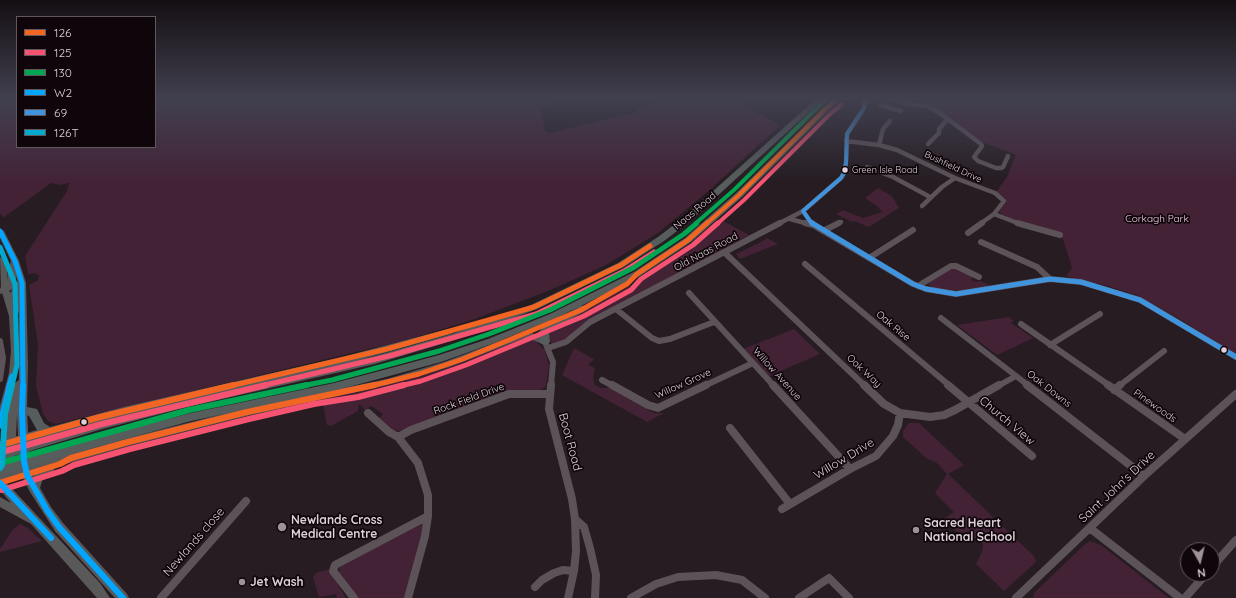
<!DOCTYPE html>
<html>
<head>
<meta charset="utf-8">
<style>
	body { margin:0 }
	#map { position:relative; width:1236px; height:598px; overflow:hidden; background:#261c22; font-family:Quicksand,sans-serif }
	canvas { display:block }
	.legend { position:absolute; left:16px; top:16px; width:140px; height:132px; box-sizing:border-box; background:#0e060a; border:1px solid #61575c; margin:0; padding:5px 7px; list-style:none; font-size:12px; color:#ded0d8 }
	.legend li { display:flex; align-items:center; gap:8px; height:20px }
	.legend b { width:20px; border:1px solid #61575c }
	.north { position:absolute; left:1180px; top:542px; width:40px; height:40px; box-sizing:border-box; background:#0e060a; border:1px solid #61575c; border-radius:50%; rotate:172deg; font-size:11px; font-weight:700; line-height:16px; text-align:center; color:#ded0d8 }
	.north::after { content:''; display:block; margin:auto; width:14px; height:18px; background:#9e9198; clip-path:polygon(50% 0,100% 100%,50% 72%,0 100%) }
</style>
</head>
<body>
<div id="map">
<canvas width="1236" height="598"></canvas>
<ul class="legend">
<li><b style="height:5px;background:#f26522"></b>126</li>
<li><b style="height:5px;background:#f65372"></b>125</li>
<li><b style="height:5px;background:#00a651"></b>130</li>
<li><b style="height:5px;background:#00a6ff"></b>W2</li>
<li><b style="height:5px;background:#4094de"></b>69</li>
<li><b style="height:5px;background:#00a9ce"></b>126T</li>
</ul>
<div class="north">N</div>
</div>
<script>
const c = document.querySelector('canvas').getContext('2d');
c.lineJoin = 'round';
function fill(path, color) {
  c.fillStyle = color;
  c.fill(path, 'evenodd');
}
function toPath(rows) {
  const path = new Path2D();
  for (const r of rows) {
    path.moveTo(r[0], r[1]);
    for (let i = 2; i < r.length; i += 2) path.lineTo(r[i], r[i + 1]);
  }
  return path;
}
function strokePath(path, color, width, dash) {
  c.strokeStyle = color;
  c.lineWidth = width;
  c.lineCap = dash ? 'butt' : 'round';
  c.setLineDash(dash || []);
  c.stroke(path);
}
function label(font, color, halo, rows, align = 'center') {
  c.font = font + ' Quicksand,sans-serif';
  c.lineWidth = 3.5;
  c.setLineDash([]);
  c.textBaseline = 'middle';
  c.strokeStyle = halo;
  c.fillStyle = color;
  for (const [text, x, y, turn = 0] of rows) {
    c.save();
    c.translate(x, y);
    c.rotate((+turn || 0) * Math.PI / 180);
    c.textAlign = isNaN(turn) ? turn : align;
    if (halo) c.strokeText(text, 0, 0);
    c.fillText(text, 0, 0);
    c.restore();
  }
}
const green = toPath([
	[0,99,17,99,17,147,155,147,155,99,549,99,552,105,540,106,545,131,550,133,638,112,637,109,667,99,732,99,780,125,712,188,658,233,606,265,548,291,475,319,410,339,56,424,48,421,43,414,36,386,38,345,29,285,38,280,39,275,35,273,28,274,25,256,67,191,69,183,59,185,51,183,3,218,0,213],
	[921,99,1236,99,1236,354,1183,321,1139,296,1104,285,1066,276,1072,268,1063,239,1026,225,1003,215,999,212,1006,203,1006,199,996,192,1007,177,1016,155,982,142],
	[878,188,892,196,899,208,869,227,854,221,852,222,836,214,843,210,863,218,882,212,877,206,865,198],
	[721,220,749,235,582,325,563,342,552,347,549,333,553,327,641,280,674,259],
	[765,237,778,244,740,259,736,254,763,241,766,239],
	[952,267,973,276,971,280,976,282,980,281,990,285,963,290,952,290,934,288,929,285,929,283],
	[1009,317,1014,321,1011,323,1033,338,997,355,957,325],
	[794,329,820,354,769,376,743,349],
	[521,337,532,338,545,350,549,366,546,386,542,389,535,391,525,391,399,431,392,430,378,420,383,414,371,406,365,410,359,404,358,411,331,426,327,425,323,405,293,406,353,392],
	[574,348,594,359,588,365,595,368,593,378,595,385,601,388,609,388,654,413,664,413,647,422,562,375],
	[909,423,919,423,964,465,948,474,1034,556,1036,562,1004,591,976,564,982,552,983,545,978,539,972,537,967,541,943,519,954,512,935,493,947,474,937,463,926,458,903,437,903,431],
	[425,520,406,598,358,598,338,574,340,567],
	[20,524,28,528,42,541,0,552,0,549,13,529],
	[1090,541,1101,545,1169,598,1033,598,1034,593,1084,545],
	[329,570,346,598,337,598,336,594,319,597,313,577,317,572]
]);
const minorFar2 = toPath([
	[894,99,909,104,927,106,941,114,981,144,982,146,974,157,978,161,996,168,1001,168,1003,167,1008,156],
	[880,105,901,111],
	[846,141,879,145,897,150,955,178,995,193,1004,201,994,214,980,224],
	[928,144,939,133,939,129,947,120],
	[879,145,883,129,890,121],
	[867,167,893,177,930,197],
	[922,206,942,187,955,178],
	[803,211,812,224],
	[994,214,1020,224],
	[790,219,809,224],
	[778,224,803,211,841,178,844,173,846,163,847,134,864,108,866,99],
	[837,224,841,222]
]);
const minorFar1 = toPath([
	[805,223,813,225,913,284,926,289,956,294,1050,279,1081,282,1140,300,1236,357],
	[812,223,813,225],
	[1017,223,1060,235],
	[823,231,839,223],
	[968,233,982,223],
	[981,242,1037,267,1050,279],
	[725,253,865,386],
	[869,258,913,230],
	[805,264,950,386],
	[918,286,951,266,956,266,979,277],
	[0,291,22,283],
	[689,293,774,386],
	[616,309,652,338,659,341,670,339,714,322],
	[941,318,1029,386],
	[1021,324,1110,386],
	[524,335,531,336,545,342,553,362,551,386],
	[0,341,3,358,0,379],
	[1050,345,1100,314],
	[548,348,566,342,590,322,780,223],
	[602,380,613,386],
	[704,386,753,363],
	[998,386,1016,376],
	[1119,386,1164,351]
]);
const minor = toPath([
	[551,385,549,409,572,499,575,519,576,551,574,571,568,598],
	[612,385,648,405,658,408,706,385],
	[773,385,850,469],
	[864,385,884,404,900,413,930,417,944,415,955,410,999,385],
	[948,385,1032,456],
	[1027,385,1144,476],
	[1108,385,1185,439],
	[1114,390,1120,385],
	[368,413,389,432,398,437,418,463,428,495,428,516,425,536,408,598],
	[730,428,790,504],
	[398,437,411,430,509,394,549,394],
	[782,509,850,469,876,456,893,436,898,425,900,413],
	[575,519,584,527,590,548,596,575,595,598],
	[1091,529,1180,598],
	[1212,567,1236,540],
	[535,587,542,580,554,573,563,570,574,571],
	[161,598,246,501],
	[354,598,333,571,335,565,428,516],
	[631,598,656,584,678,577,716,575,742,580,765,598],
	[799,598,829,578,849,598],
	[1016,598,1144,476,1236,394],
	[1185,598,1206,574]
]);
const major = toPath([
	[0,229,4,231,19,261,26,283,28,366,27,410,30,465,128,438,247,408,387,379,444,362,521,333,524,332,527,333,528,335,527,337,449,367,387,385,247,416,128,446,55,467,54,470,42,481,40,488,51,507,63,523,127,594,129,598,115,598,55,531,30,492,22,476,4,480,100,583,110,598,97,598,31,524,0,507,0,497,11,503,0,490,0,472,2,472,5,448,0,449,0,441,6,439,7,415,3,428,0,429,0,406,9,373,11,351,9,316,1,289,0,257,4,259,7,269,8,281,8,272,11,261,0,238,0,229],
	[16,276,18,283,10,293,9,290,16,283,16,276],
	[19,312,19,350,17,315,19,312],
	[19,352,19,380,15,383,8,412,17,373,19,352],
	[17,413,18,436,16,436,17,415,17,413],
	[18,444,20,468,12,470,16,445,18,444],
	[37,472,34,475,33,477,32,474,37,472]
]);
const highway = toPath([
	[816,99,823,99,689,222,664,241,624,267,537,309,458,339,375,364,183,408,99,430,0,460,0,450,69,430,24,443,20,441,18,438,20,435,37,430,29,416,18,413,17,410,18,407,22,406,37,409,44,423,50,427,124,407,342,357,448,329,451,330,453,332,451,334,359,360,375,356,452,334,531,305,618,263,658,237,683,218,816,99],
	[833,99,840,99,742,197,691,242,640,276,581,306,587,306,589,308,587,310,549,331,550,342,548,344,545,345,542,344,540,342,539,332,543,327,579,307,556,318,494,343,441,362,334,391,191,421,93,448,0,475,0,465,93,438,191,413,334,383,391,368,439,355,488,339,550,314,634,272,685,238,736,193,833,99]
]);
const bus1Far2 = toPath([
	[706,224,739,195,824,110,837,99]
]);
const bus1Far1 = toPath([
	[230,386,387,349,534,307,621,265,650,246],
	[371,386,419,374,463,359,581,310,627,284,637,274,688,240,707,223]
]);
const bus1 = toPath([
	[0,445,100,417,234,385],
	[0,483,60,464,71,458,128,442,247,412,375,385]
]);
const bus2Far2 = toPath([
	[717,224,744,200,829,115,842,104]
]);
const bus2Far1 = toPath([
	[261,386,389,356,536,314,624,271,654,252],
	[400,386,421,381,466,365,584,316,631,290,641,279,693,245,718,223]
]);
const bus2 = toPath([
	[2,452,102,424,266,385],
	[2,490,62,471,74,465,130,449,249,419,314,404,358,397,404,385]
]);
const bus3Far2 = toPath([
	[695,224,734,190,826,99]
]);
const bus3Far1 = toPath([
	[302,386,332,380,439,351,489,334,550,310,633,268,684,234,697,223]
]);
const bus3 = toPath([
	[0,463,189,410,307,385]
]);
const bus4Far1 = toPath([
	[0,231,15,261,22,283,23,386],
	[9,386,12,376]
]);
const bus4 = toPath([
	[23,385,22,410,24,461,27,475,47,510,59,527,123,598],
	[0,425,10,385],
	[0,483,51,538]
]);
const bus5Far1 = toPath([
	[812,224,803,211,841,178,844,173,846,163,847,134,864,108,866,99]
]);
const bus5 = toPath([
	[812,223,913,284,926,289,956,294,1050,279,1081,282,1140,300,1236,357]
]);
const bus6Far1 = toPath([
	[0,247,15,284,17,365,12,386]
]);
const bus6 = toPath([
	[0,468,2,465,5,414,12,385]
]);
const markers = [
	[845,170,3.5,"#ded0d8"],
	[1224,350,3.5,"#ded0d8"],
	[84,422,3.5,"#ded0d8"],
	[282,527,5,"#9e9198"],
	[916,530,4,"#9e9198"],
	[242,582,4,"#9e9198"]
];
const farStreetnames = [
	["Bushfield Drive",953,167,25]
];
const busNames = [
	["Green Isle Road",852,170]
];
const streetNames = [
	["Naas Road",695,211,-40],
	["Old Naas Road",706,252,-28],
	["Oak Rise",893,326,40],
	["Oak Way",864,371,43],
	["Willow Avenue",777,374,48],
	["Willow Grove",683,384,-24],
	["Oak Downs",1049,389,38],
	["Rock Field Drive",469,399,-20],
	["Pinewoods",1155,406,35]
];
const parkNames = [
	["Corkagh Park",1157,219]
];
const nearStreetnames = [
	["Church View",1007,421,40],
	["Boot Road",570,442,75],
	["Willow Drive",844,459,-31],
	["Saint John's Drive",1117,487,-43],
	["Newlands close",194,542,-49]
];
const nearPoinames = [
	["Newlands Cross",291,520],
	["Medical Centre",291,534],
	["Sacred Heart",924,523],
	["National School",924,537],
	["Jet Wash",250,582]
];
fill(green, '#432236');
strokePath(minorFar2, '#5c5358', 4.5);
strokePath(minorFar1, '#5c5358', 6);
strokePath(minor, '#5c5358', 8);
fill(major, '#5a595a');
fill(highway, '#575d5c');
strokePath(bus1Far2, '#f26522', 4);
strokePath(bus1Far1, '#f26522', 5);
strokePath(bus1, '#f26522', 6);
strokePath(bus2Far2, '#f65372', 4);
strokePath(bus2Far1, '#f65372', 5);
strokePath(bus2, '#f65372', 6);
strokePath(bus3Far2, '#00a651', 4);
strokePath(bus3Far1, '#00a651', 5);
strokePath(bus3, '#00a651', 6);
strokePath(bus4Far1, '#00a6ff', 5);
strokePath(bus4, '#00a6ff', 6);
strokePath(bus5Far1, '#4094de', 4);
strokePath(bus5, '#4094de', 5);
strokePath(bus6Far1, '#00a9ce', 5);
strokePath(bus6, '#00a9ce', 6);
const sky = c.createLinearGradient(0, 0, 0, 183);
sky.addColorStop(0, '#150f13');
sky.addColorStop(0.54, '#41404f');
sky.addColorStop(1, '#41404f00');
c.fillStyle = sky;
c.fillRect(0, 0, 1236, 183);
for (const [x, y, r, color] of markers) {
  const dot = new Path2D();
  dot.arc(x, y, r, 0, 2 * Math.PI);
  c.fillStyle = color;
  c.fill(dot);
  strokePath(dot, '#0e060a', 1.5);
}
label('9px', '#ded0d8', '#0e060a', farStreetnames);
label('9px', '#ded0d8', '#0e060a', busNames, 'left');
label('10px', '#ded0d8', '#0e060a', streetNames);
label('10px', '#f4cce3', '#0e060a', parkNames);
label('12px', '#ded0d8', '#0e060a', nearStreetnames);
label('bold 12px', '#ded0d8', '#0e060a', nearPoinames, 'left');
</script>
</body>
</html>
